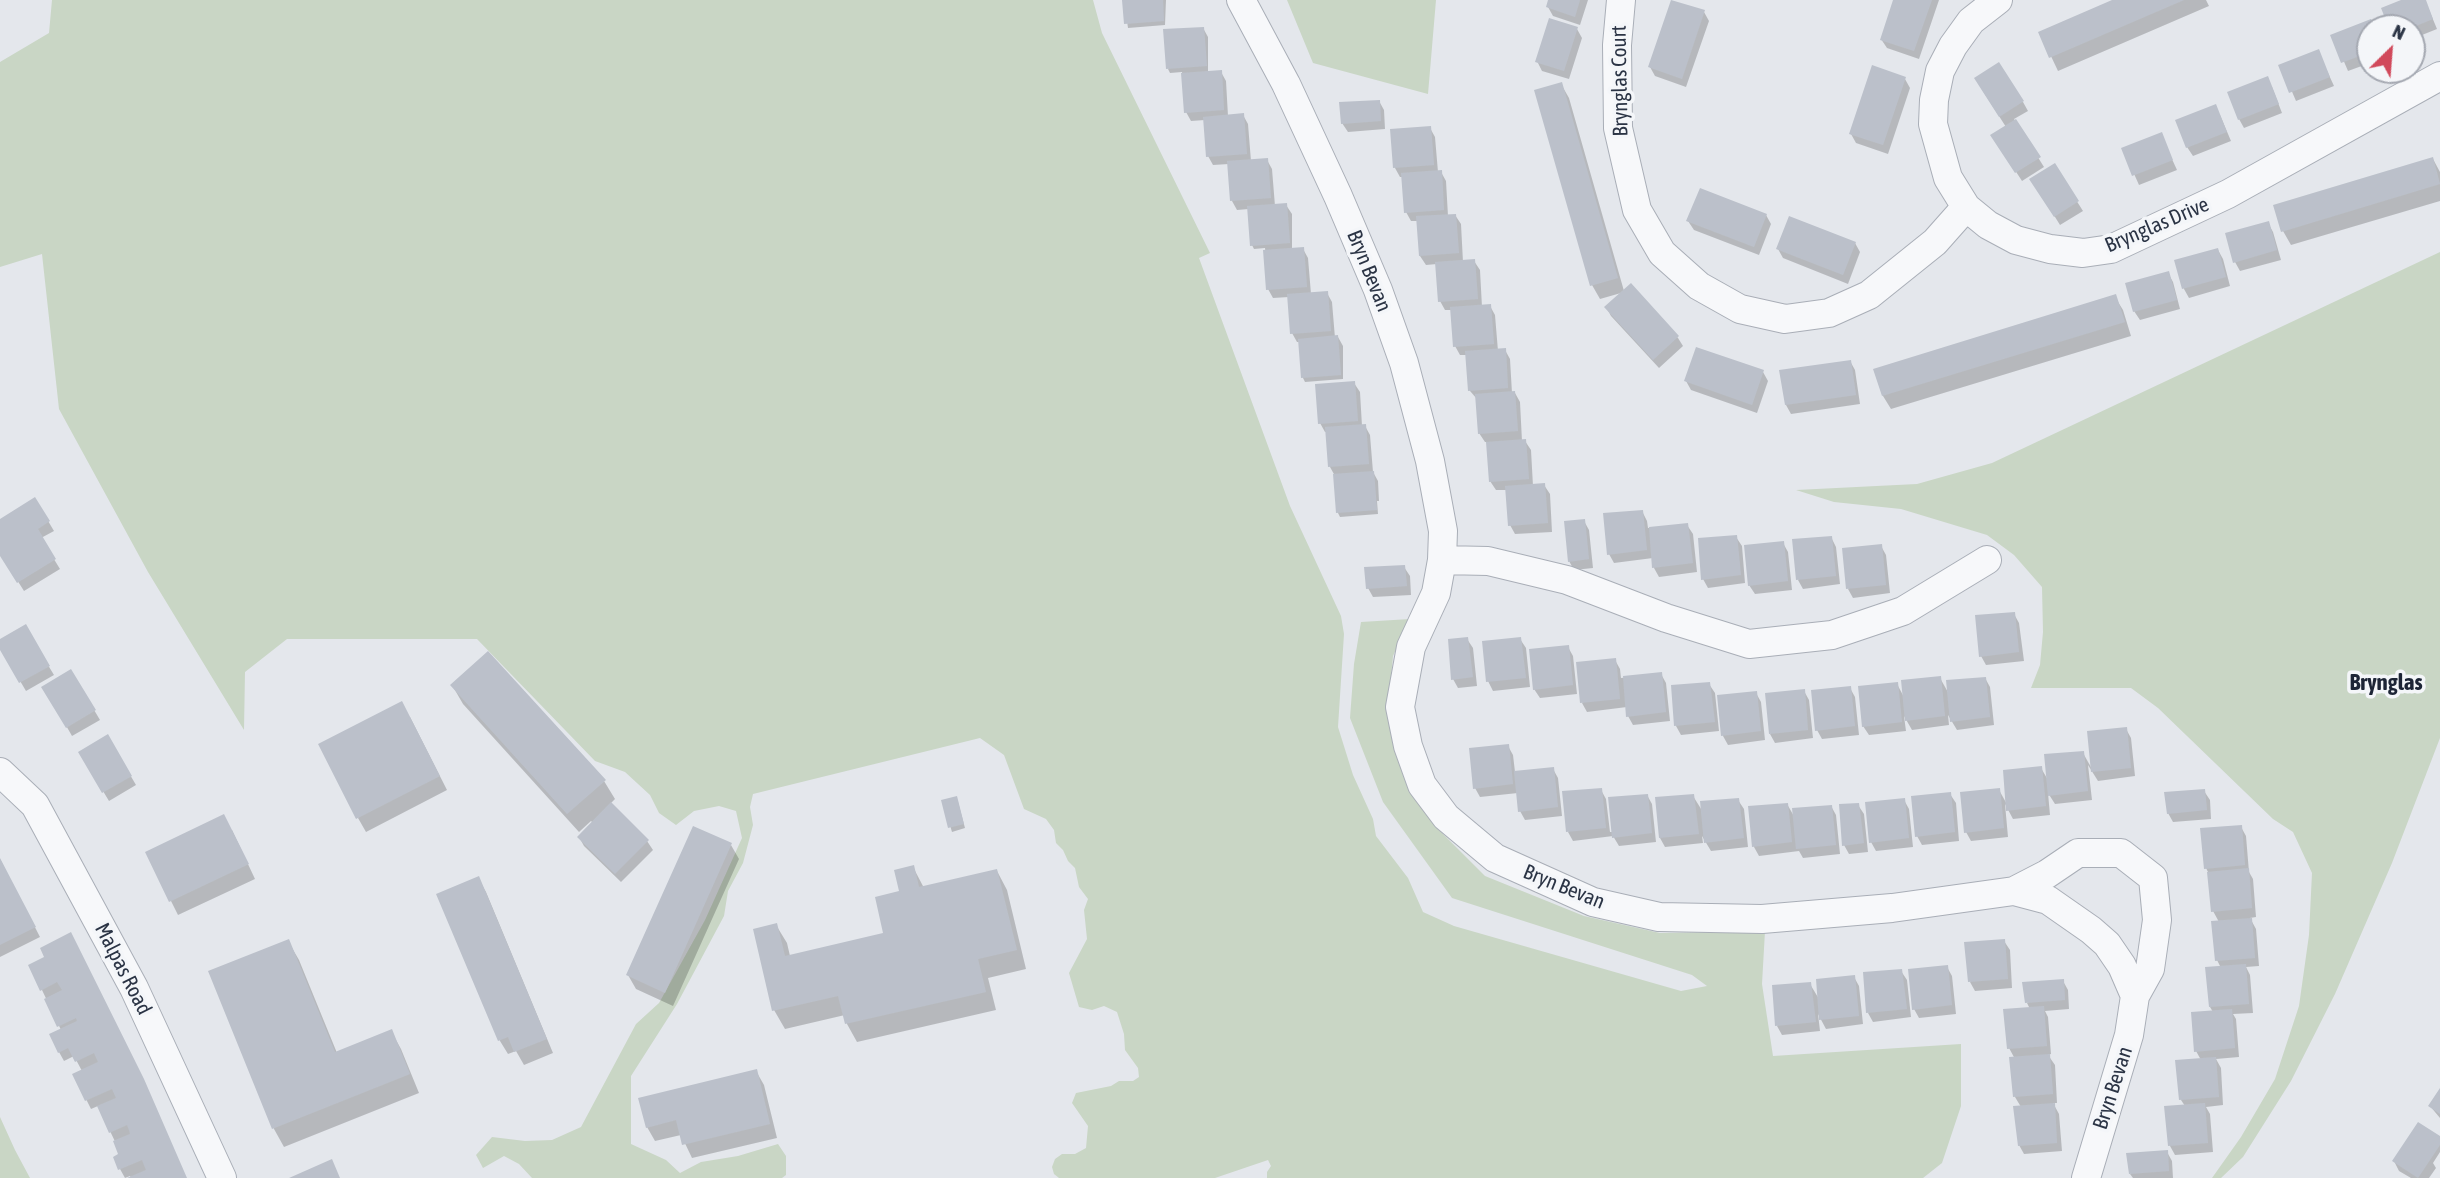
<!DOCTYPE html>
<html>
<head>
<meta charset="utf-8">
<style>
	body { margin:0 }
	#map { position:relative; width:2440px; height:1178px; overflow:hidden; background:#e4e7ec; font-family:"Asap Condensed",sans-serif }
	canvas { display:block }
	.north { position:absolute; left:2356px; top:14px; width:70px; height:70px; box-sizing:border-box; background:#f4f6f9; border:2px solid #a4a8b1; border-radius:50%; rotate:25deg; font-size:19px; font-weight:700; line-height:28px; text-align:center; color:#2b3445 }
	.north::after { content:''; display:block; margin:auto; width:24px; height:32px; background:#d1495b; clip-path:polygon(50% 0,100% 100%,50% 72%,0 100%) }
</style>
</head>
<body>
<div id="map">
<canvas width="2440" height="1178"></canvas>
<div class="north">N</div>
</div>
<script>
const c = document.querySelector('canvas').getContext('2d');
c.lineJoin = 'round';
function fill(path, color) {
  c.fillStyle = color;
  c.fill(path, 'evenodd');
}
function toPath(rows) {
  const path = new Path2D();
  for (const r of rows) {
    path.moveTo(r[0], r[1]);
    for (let i = 2; i < r.length; i += 2) path.lineTo(r[i], r[i + 1]);
  }
  return path;
}
function strokePath(path, color, width, dash) {
  c.strokeStyle = color;
  c.lineWidth = width;
  c.lineCap = dash ? 'butt' : 'round';
  c.setLineDash(dash || []);
  c.stroke(path);
}
function label(font, color, halo, rows, align = 'center') {
  c.font = font + ' "Asap Condensed",sans-serif';
  c.lineWidth = 7;
  c.setLineDash([]);
  c.textBaseline = 'middle';
  c.strokeStyle = halo;
  c.fillStyle = color;
  for (const [text, x, y, turn = 0] of rows) {
    c.save();
    c.translate(x, y);
    c.rotate((+turn || 0) * Math.PI / 180);
    c.textAlign = isNaN(turn) ? turn : align;
    if (halo) c.strokeText(text, 0, 0);
    c.fillText(text, 0, 0);
    c.restore();
  }
}
const green = toPath([
	[52,0,1093,0,1102,33,1210,253,1199,258,1290,506,1341,616,1344,634,1338,727,1353,775,1373,819,1376,836,1408,878,1423,912,1454,926,1681,991,1707,986,1692,975,1452,898,1383,802,1350,718,1354,664,1361,622,1410,619,1393,656,1389,701,1414,794,1436,827,1485,876,1584,916,1660,933,1765,931,1762,984,1773,1056,1961,1044,1961,1106,1942,1163,1923,1178,1267,1178,1267,1172,1271,1166,1268,1160,1215,1178,1059,1178,1054,1174,1052,1167,1055,1159,1062,1154,1075,1154,1086,1148,1088,1126,1072,1103,1076,1093,1111,1086,1119,1081,1133,1081,1139,1077,1138,1068,1125,1050,1124,1034,1117,1012,1104,1006,1092,1010,1079,1007,1069,973,1087,939,1084,910,1088,899,1079,887,1075,868,1068,861,1063,850,1056,843,1054,830,1046,819,1024,809,1004,755,980,738,753,794,750,807,753,825,743,863,728,891,724,916,677,1004,631,1076,631,1144,666,1160,680,1173,701,1162,738,1156,778,1144,786,1156,786,1175,782,1178,532,1178,519,1164,504,1156,483,1168,476,1155,492,1137,525,1141,552,1140,581,1127,636,1024,659,1003,705,920,742,838,736,811,719,806,694,811,676,825,659,813,650,795,625,772,595,761,477,639,287,639,245,672,244,730,148,572,59,409,42,254,0,267,0,62,49,33],
	[1287,0,1436,0,1428,94,1313,63],
	[2440,252,2440,738,2392,863,2335,994,2291,1081,2243,1157,2221,1178,2212,1178,2241,1137,2275,1079,2299,1006,2309,935,2312,873,2293,832,2273,819,2158,708,2131,688,2031,688,2040,665,2043,632,2042,587,2014,555,1987,535,1901,509,1834,502,1796,490,1917,484,1992,463],
	[0,1117,15,1150,30,1178,0,1178]
]);
const shadow = toPath([
	[1124,0,1166,0,1165,25,1128,28],
	[1550,0,1588,0,1580,25,1553,16,1548,7],
	[1895,0,1939,0,1919,59,1887,48,1881,39],
	[2117,0,2206,0,2209,6,2058,71,2040,33],
	[2405,0,2425,0,2437,29,2412,39,2412,28,2391,28],
	[1704,12,1709,21,1686,87,1655,76,1650,67],
	[2370,22,2374,28,2370,28,2370,63,2348,71,2333,36],
	[1203,28,1208,37,1208,73,1221,72,1226,81,1228,116,1243,115,1248,124,1251,161,1267,160,1272,169,1275,206,1286,205,1292,214,1292,250,1303,249,1308,258,1311,294,1327,293,1332,302,1335,338,1338,337,1343,346,1343,379,1305,382,1303,378,1300,342,1297,342,1292,333,1289,297,1273,298,1268,289,1265,248,1254,249,1252,245,1249,209,1237,210,1232,201,1229,164,1213,165,1208,156,1205,120,1191,121,1186,112,1182,72,1170,73,1168,69],
	[1577,29,1582,38,1569,79,1542,71,1537,61],
	[2318,51,2334,86,2296,101,2281,66],
	[1905,79,1910,88,1888,154,1856,143,1851,134],
	[1561,84,1569,98,1624,291,1631,285,1678,338,1683,346,1659,368,1611,316,1606,307,1621,293,1600,299,1592,285],
	[2272,87,2282,113,2244,128,2239,119],
	[1981,88,2023,102,2028,111,2014,119,2044,167,2022,181,1998,144,2006,127],
	[1379,101,1384,110,1385,129,1348,132,1342,123],
	[2220,115,2231,141,2193,156,2187,147],
	[1430,128,1435,137,1438,172,1441,172,1446,181,1448,216,1455,215,1461,224,1463,262,1474,261,1480,270,1482,307,1490,306,1495,315,1498,351,1505,350,1510,359,1512,393,1515,393,1520,402,1522,441,1525,441,1531,450,1533,486,1544,485,1550,494,1552,532,1515,534,1510,525,1507,490,1496,490,1490,481,1487,442,1485,442,1479,433,1477,399,1470,391,1467,355,1460,355,1455,346,1452,310,1445,310,1440,301,1437,264,1426,265,1420,256,1418,221,1411,221,1406,212,1403,177,1400,177,1395,168,1392,130],
	[2161,135,2177,170,2139,185,2123,149],
	[2433,159,2440,172,2440,201,2291,245,2283,231],
	[2054,165,2083,211,2060,225,2037,188],
	[1766,215,1771,224,1759,255,1694,230,1688,221],
	[2268,223,2273,232,2281,260,2240,271,2235,262],
	[1855,243,1860,252,1848,284,1783,258,1778,249],
	[2218,250,2223,259,2230,286,2189,298,2184,289,2176,261],
	[2168,273,2173,282,2180,309,2140,320,2134,311],
	[2115,297,2123,310,2131,336,1891,409,1883,396,1876,370],
	[1850,361,1855,370,1860,404,1791,414,1786,405,1781,372],
	[1763,372,1768,381,1757,413,1691,390,1686,381],
	[1354,383,1360,392,1362,426,1365,426,1370,435,1373,472,1378,481,1379,501,1377,501,1378,514,1340,517,1338,513,1335,476,1330,467,1327,432,1325,432,1320,423],
	[35,499,54,531,41,538,60,569,24,591,0,553,0,521],
	[1642,511,1647,521,1648,528,1687,525,1693,534,1697,572,1659,577,1654,568,1653,558,1614,563,1609,554],
	[1584,521,1589,530,1593,568,1574,570,1569,561],
	[1736,537,1742,546,1745,583,1708,588,1703,579],
	[1831,537,1836,547,1840,584,1803,589,1798,580],
	[1783,543,1788,552,1792,590,1755,594,1749,585],
	[1881,546,1886,555,1890,593,1853,598,1848,589],
	[1404,567,1410,576,1411,595,1373,597,1368,588],
	[2014,614,2019,623,2024,661,1986,665,1981,656],
	[25,627,54,675,26,691,0,647,0,641],
	[1467,639,1473,648,1477,686,1458,688,1453,679],
	[1520,639,1526,648,1530,687,1493,691,1488,681],
	[1568,647,1573,656,1577,694,1540,698,1534,689],
	[1615,660,1620,669,1621,678,1661,674,1666,683,1670,721,1633,725,1628,716,1627,707,1587,712,1582,703],
	[71,671,100,720,72,736,44,687],
	[1940,678,1949,694,1985,678,1990,687,1994,725,1957,730,1948,715,1949,725,1912,730,1904,716,1906,731,1869,735,1863,726,1897,684,1905,699],
	[1709,684,1715,693,1719,731,1681,735,1676,726,1673,687],
	[452,685,604,781,615,799,610,804,647,841,653,850,621,882,584,846,579,837,593,823,591,821,579,832,463,704],
	[1850,688,1855,697,1859,735,1822,739,1817,730],
	[1804,691,1809,700,1813,738,1775,743,1770,734],
	[1756,693,1761,702,1765,740,1728,745,1723,736,1719,697],
	[410,717,447,790,366,832,358,818],
	[2126,729,2131,738,2135,776,2098,781,2088,765,2092,800,2055,804,2048,793,2050,815,2013,819,2005,804,2008,837,1971,841,1966,832,1999,790,2008,806,2041,768,2048,780,2083,753,2092,769],
	[108,737,136,785,109,801,80,753],
	[1508,746,1513,755,1515,772,1553,769,1558,778,1562,816,1525,820,1520,811,1518,793,1480,797,1475,788],
	[1601,790,1606,799,1610,832,1613,832,1647,795,1652,804,1656,842,1619,846,1613,836,1573,841,1568,832],
	[2204,791,2210,800,2211,819,2173,822,2168,813],
	[1950,794,1956,803,1959,841,1922,845,1917,836],
	[1693,796,1703,812,1738,800,1744,809,1748,847,1711,851,1702,836,1703,843,1665,847,1660,838,1657,799],
	[1904,800,1909,809,1913,847,1876,851,1871,842],
	[943,802,958,802,965,828,952,832],
	[1787,804,1795,818,1831,806,1836,815,1840,854,1803,858,1799,851,1759,856,1754,847,1750,808],
	[1858,805,1864,814,1868,852,1849,854,1844,845],
	[2241,827,2246,836,2249,872,2253,879,2256,917,2250,918,2256,929,2259,966,2246,967,2250,975,2253,1013,2233,1014,2236,1019,2239,1057,2216,1059,2221,1068,2223,1105,2206,1107,2210,1114,2213,1152,2175,1155,2170,1146,2166,1108,2185,1106,2181,1100,2201,1060,2196,1051,2213,1012,2210,1007,2221,968,2217,960,2219,922,2213,911,2209,874,2206,868],
	[232,830,255,879,178,915,147,853],
	[731,845,739,859,673,1006,636,989,628,975],
	[0,859,40,937,0,957],
	[913,867,924,888,997,871,1007,890,1026,969,988,978,996,1010,857,1042,847,1024,845,1015,785,1029,774,1010,776,925,787,943,790,956,885,934],
	[478,878,486,892,553,1053,524,1065,516,1051,508,1054,500,1041,439,894],
	[288,941,299,960,337,1053,391,1031,401,1049,419,1093,284,1147,274,1129,210,972],
	[2004,941,2010,950,2012,988,1975,991,1970,982],
	[46,958,186,1178,131,1178,130,1176,125,1178,120,1169,121,1154,98,1106,91,1109,74,1075,82,1071,74,1056,64,1061,59,1052,61,1030,42,990],
	[1947,967,1952,976,1956,1014,1919,1018,1914,1009],
	[1901,971,1907,980,1911,1017,1873,1022,1868,1013],
	[1854,977,1859,986,1863,1024,1826,1029,1818,1014,1820,1031,1782,1035,1777,1026,1810,984,1819,999],
	[2063,981,2068,990,2069,1009,2045,1011,2048,1017,2051,1054,2048,1055,2055,1065,2057,1103,2053,1103,2059,1114,2062,1151,2024,1154,2019,1145,2021,1107,2015,1097,2015,1059,2009,1048,2030,1009,2027,1003],
	[756,1071,764,1085,777,1138,692,1158,681,1135,655,1141,647,1127],
	[2440,1091,2440,1118,2430,1106],
	[2440,1138,2440,1152,2433,1163,2436,1168,2429,1178,2411,1178,2399,1171,2394,1161],
	[2167,1152,2172,1161,2173,1178,2133,1178,2130,1174]
]);
const building = toPath([
	[1122,0,1163,0,1164,21,1124,24],
	[1548,0,1580,0,1575,17,1546,7],
	[1671,0,1705,10,1682,79,1648,67],
	[1893,0,1932,0,1914,51,1880,40],
	[2112,0,2184,0,2049,58,2038,32],
	[2401,0,2426,0,2433,19,2411,28,2389,28,2381,8],
	[1549,18,1578,27,1564,71,1535,62],
	[2371,19,2375,28,2370,28,2370,52,2341,63,2330,35],
	[1204,27,1207,66,1166,69,1163,29],
	[2319,49,2330,77,2289,93,2278,65],
	[1999,62,2024,101,1999,117,1974,78],
	[1872,65,1906,77,1883,145,1849,134],
	[1222,70,1224,110,1184,113,1181,73],
	[2268,76,2279,104,2238,120,2227,92],
	[1562,82,1618,278,1590,286,1534,90],
	[1380,100,1381,121,1341,124,1339,102],
	[2216,104,2227,132,2186,148,2175,120],
	[1244,113,1247,154,1206,157,1203,117],
	[2016,119,2041,157,2015,173,1990,135],
	[1431,126,1434,165,1393,168,1390,129],
	[2162,132,2173,160,2132,176,2121,148],
	[2433,157,2440,184,2281,232,2273,205],
	[1268,158,1271,198,1230,201,1227,161],
	[2055,163,2079,201,2054,217,2029,179],
	[1442,170,1444,210,1404,213,1401,173],
	[1700,188,1767,214,1754,247,1686,221],
	[1287,203,1290,243,1250,246,1247,206],
	[1456,214,1459,253,1419,256,1416,216],
	[1789,216,1856,242,1843,275,1776,249],
	[2269,221,2277,250,2233,263,2225,233],
	[1304,247,1307,287,1266,290,1263,250],
	[2218,248,2226,277,2182,289,2174,260],
	[1475,259,1478,299,1438,302,1435,262],
	[2169,271,2177,300,2133,312,2125,283],
	[1631,283,1679,336,1653,360,1604,307],
	[1328,291,1331,331,1290,334,1287,294],
	[2116,294,2125,322,1882,396,1873,369],
	[1491,304,1494,344,1453,347,1450,307],
	[1338,335,1341,375,1301,378,1298,339],
	[1696,347,1764,370,1752,405,1684,381],
	[1506,348,1508,388,1468,391,1465,351],
	[1851,360,1856,395,1785,405,1779,370],
	[1355,381,1358,421,1318,424,1315,384],
	[1515,391,1518,431,1478,434,1475,394],
	[1366,424,1369,464,1328,467,1325,427],
	[1526,439,1529,479,1489,482,1486,442],
	[1374,471,1377,510,1336,513,1333,474],
	[1545,483,1548,523,1508,526,1505,486],
	[35,497,50,521,38,529,56,559,17,583,0,556,0,519],
	[1643,510,1647,550,1607,555,1603,513],
	[1585,519,1589,559,1568,562,1564,521],
	[1688,523,1693,563,1652,568,1649,527],
	[1737,535,1741,575,1701,580,1698,538],
	[1832,536,1836,576,1796,580,1792,539],
	[1784,541,1788,581,1748,586,1744,545],
	[1882,544,1886,585,1846,589,1842,548],
	[1405,565,1407,586,1366,589,1364,567],
	[2015,612,2019,652,1979,657,1975,615],
	[26,624,50,666,19,683,0,650,0,639],
	[1468,637,1473,677,1451,680,1448,639],
	[1521,637,1526,678,1486,682,1482,641],
	[1569,645,1573,685,1533,690,1529,649],
	[488,651,606,780,567,814,450,685],
	[1616,658,1620,699,1580,703,1576,662],
	[71,669,96,710,66,728,41,687],
	[1662,672,1666,712,1626,717,1623,676],
	[1941,676,1945,716,1905,721,1901,680],
	[1986,677,1990,717,1950,722,1946,680],
	[1710,682,1715,722,1674,726,1671,685],
	[1898,682,1902,722,1862,727,1858,686],
	[1851,686,1855,726,1815,731,1811,690],
	[1805,689,1808,730,1769,734,1765,693],
	[1757,691,1761,731,1721,736,1717,695],
	[402,701,440,776,356,819,318,744],
	[2127,727,2131,768,2091,772,2087,731],
	[108,734,132,776,102,793,78,752],
	[1509,744,1513,784,1473,789,1469,748],
	[2084,751,2088,791,2048,796,2044,754],
	[2042,766,2046,806,2006,811,2003,770],
	[1554,767,1558,807,1518,812,1514,771],
	[1602,788,1606,828,1566,832,1562,791],
	[2000,788,2004,828,1964,833,1960,792],
	[2205,789,2207,810,2167,814,2164,792],
	[1951,792,1955,832,1915,837,1911,796],
	[1648,794,1652,833,1612,838,1608,797],
	[1694,794,1699,834,1659,838,1655,797],
	[957,796,964,824,948,828,941,800],
	[1739,798,1744,838,1704,843,1700,801],
	[1905,798,1909,838,1869,843,1865,802],
	[611,802,649,840,615,874,577,837],
	[1788,803,1792,842,1752,847,1748,806],
	[1859,803,1864,843,1842,846,1839,804],
	[1832,805,1836,845,1796,849,1792,808],
	[224,814,249,864,169,902,145,852],
	[2242,825,2245,865,2204,869,2200,828],
	[693,826,732,843,665,993,626,975],
	[0,858,36,927,0,945],
	[914,865,919,887,997,869,1017,950,978,959,986,992,845,1024,838,996,772,1011,753,929,777,923,785,956,883,933,875,897,899,891,894,870],
	[2249,868,2252,908,2211,912,2207,872],
	[479,876,547,1039,514,1052,508,1037,498,1041,436,894],
	[2252,918,2255,958,2215,961,2211,921],
	[71,932,144,1079,187,1178,127,1178,146,1170,142,1160,118,1170,113,1157,118,1154,113,1141,130,1134,129,1130,127,1125,109,1133,97,1106,116,1098,112,1089,85,1101,72,1074,98,1062,94,1053,75,1062,68,1048,58,1053,49,1034,77,1021,76,1018,57,1027,44,999,62,990,57,982,40,991,28,965,44,957,40,948],
	[289,939,335,1052,392,1029,410,1074,272,1129,208,971],
	[2005,939,2008,979,1968,982,1964,942],
	[2246,964,2249,1004,2209,1007,2205,967],
	[1948,965,1952,1005,1912,1010,1908,969],
	[1902,969,1907,1009,1866,1013,1863,972],
	[1855,975,1859,1016,1819,1020,1816,979],
	[2064,979,2065,1000,2025,1003,2022,982],
	[1811,982,1816,1022,1775,1026,1772,985],
	[2044,1006,2047,1046,2007,1049,2003,1009],
	[2232,1009,2235,1048,2194,1052,2191,1012],
	[2050,1054,2053,1094,2013,1097,2009,1057],
	[2216,1057,2219,1097,2179,1100,2175,1060],
	[757,1069,770,1124,682,1145,676,1120,646,1128,638,1098],
	[2440,1088,2440,1114,2428,1106],
	[2055,1103,2057,1143,2018,1146,2013,1106],
	[2205,1103,2208,1143,2168,1146,2164,1106],
	[2418,1122,2440,1136,2440,1145,2418,1178,2392,1161],
	[2168,1150,2169,1171,2129,1174,2126,1153],
	[332,1159,340,1178,289,1178]
]);
const street = toPath([
	[1241,0,1286,84,1338,196,1378,290,1404,363,1430,461,1443,531,1442,560,1436,593,1411,647,1400,707,1408,746,1422,785,1446,817,1495,858,1593,902,1659,917,1762,919,1892,908,2014,891,2048,900,2091,930,2107,944,2122,966,2135,996,2129,1035,2086,1178],
	[1621,0,1617,45,1618,128,1637,210,1662,253,1699,286,1740,309,1785,319,1829,313,1869,295,1935,242,1966,207],
	[1998,0,1971,21,1953,46,1940,71,1934,100,1933,124,1948,178,1966,207,1988,225,2016,240,2050,249,2083,253,2111,249,2228,194,2440,76],
	[1442,560,1488,561,1567,580,1666,618,1749,644,1832,635,1903,611,1987,560],
	[0,772,35,805,134,988,222,1178],
	[2014,891,2047,874,2078,853,2121,853,2153,878,2157,920,2150,969,2135,996]
]);
const streetNames = [
	["Brynglas Court",1620,81,-91],
	["Brynglas Drive",2157,225,-23],
	["Bryn Bevan",1369,271,68],
	["Bryn Bevan",1564,887,22],
	["Malpas Road",123,969,63],
	["Bryn Bevan",2113,1088,-72]
];
const neighbourhoodNames = [
	["Brynglas",2386,683]
];
fill(green, '#c9d6c5');
fill(shadow, '#0003');
fill(building, '#bbc0ca');
strokePath(street, '#a9aeb7', 30);
strokePath(street, '#f7f8fa', 28);
label('21px', '#2b3445', '#f4f6f9', streetNames);
label('bold 23px', '#1d2536', '#f4f6f9', neighbourhoodNames);
</script>
</body>
</html>
